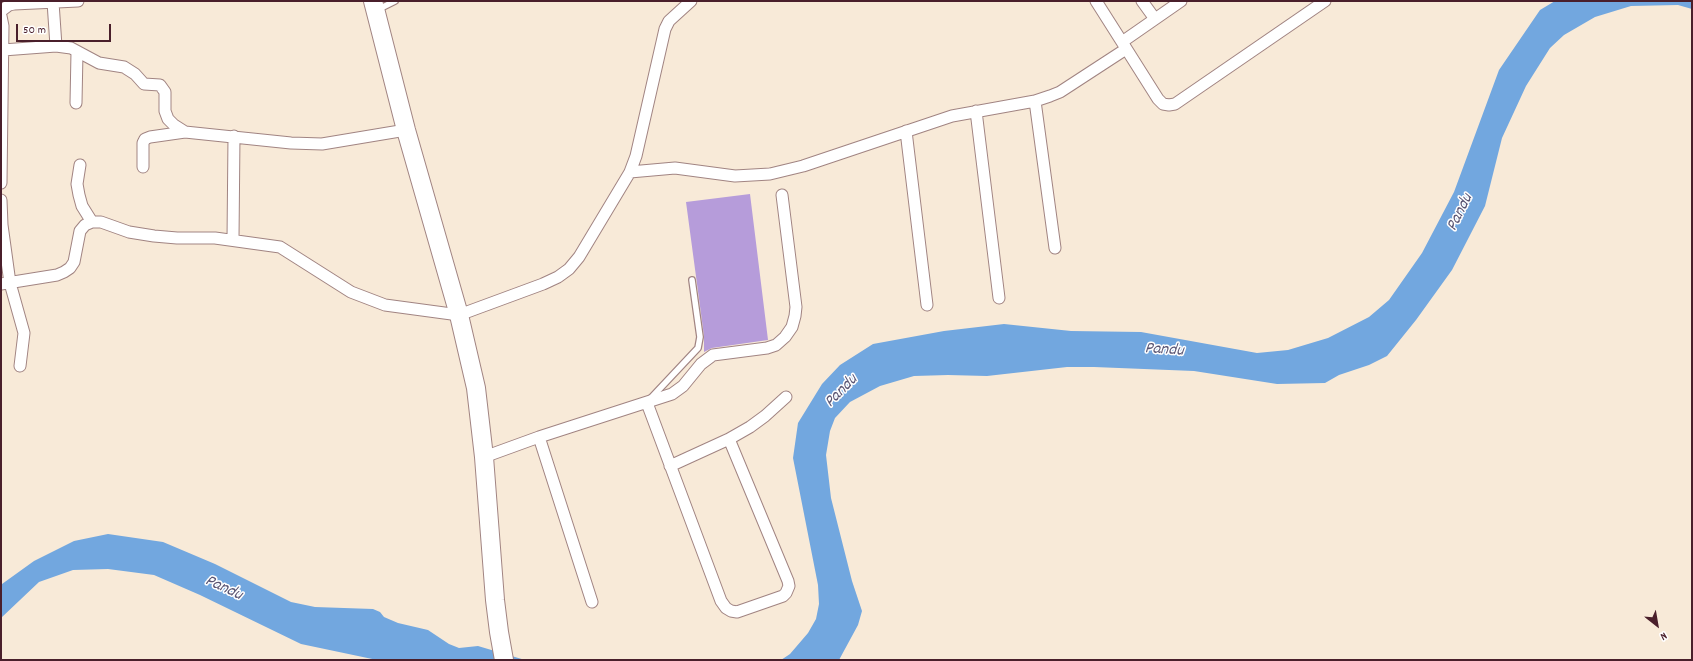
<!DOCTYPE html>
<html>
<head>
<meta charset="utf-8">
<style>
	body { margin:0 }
	#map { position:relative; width:1693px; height:661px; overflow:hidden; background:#f8ead8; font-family:Dekko,sans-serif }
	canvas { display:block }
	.frame { position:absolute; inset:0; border:2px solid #4a1f2b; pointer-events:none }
	.north { position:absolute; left:1637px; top:605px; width:40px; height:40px; -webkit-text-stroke:3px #fff; paint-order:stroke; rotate:149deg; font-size:11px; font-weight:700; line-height:16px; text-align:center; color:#4a1f2b }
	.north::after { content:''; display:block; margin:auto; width:14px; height:18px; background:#4a1f2b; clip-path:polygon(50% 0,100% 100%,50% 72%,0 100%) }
	.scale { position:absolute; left:16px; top:24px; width:95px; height:18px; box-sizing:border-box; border:2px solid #4a1f2b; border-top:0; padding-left:5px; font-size:12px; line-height:14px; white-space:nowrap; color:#4a1f2b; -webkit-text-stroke:3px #fff; paint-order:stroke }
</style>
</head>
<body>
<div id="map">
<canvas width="1693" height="661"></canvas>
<div class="frame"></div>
<div class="north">N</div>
<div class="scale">50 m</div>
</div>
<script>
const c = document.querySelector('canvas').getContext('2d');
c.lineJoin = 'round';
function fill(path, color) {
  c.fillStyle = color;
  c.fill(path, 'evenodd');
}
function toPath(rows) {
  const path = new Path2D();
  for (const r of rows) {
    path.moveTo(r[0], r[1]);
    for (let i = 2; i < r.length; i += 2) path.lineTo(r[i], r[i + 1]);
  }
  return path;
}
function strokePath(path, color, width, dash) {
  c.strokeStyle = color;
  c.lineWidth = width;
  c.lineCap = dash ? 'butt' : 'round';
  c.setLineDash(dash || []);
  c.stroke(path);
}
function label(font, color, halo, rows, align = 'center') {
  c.font = font + ' Dekko,sans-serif';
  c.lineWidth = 3;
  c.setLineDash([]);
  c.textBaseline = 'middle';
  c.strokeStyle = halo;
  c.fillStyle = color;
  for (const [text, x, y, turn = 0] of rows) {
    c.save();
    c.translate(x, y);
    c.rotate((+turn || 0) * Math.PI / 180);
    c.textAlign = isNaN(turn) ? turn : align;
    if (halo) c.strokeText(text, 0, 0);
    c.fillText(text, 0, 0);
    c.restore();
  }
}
const water = toPath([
	[1555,1,1692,1,1692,9,1678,5,1631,6,1595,17,1564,35,1550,48,1526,86,1502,138,1485,206,1452,270,1416,320,1387,356,1369,365,1339,375,1325,383,1277,384,1194,371,1094,367,1067,367,987,376,948,375,914,376,880,386,850,402,835,418,830,431,826,455,831,498,852,581,862,611,858,625,839,660,781,660,790,654,808,633,816,619,819,604,818,585,793,458,798,423,822,384,840,365,873,344,944,331,1004,324,1071,331,1141,332,1257,353,1288,350,1328,338,1369,317,1389,300,1422,253,1454,192,1499,70,1540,10],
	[108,534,163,542,215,564,291,602,315,607,373,609,380,612,384,617,398,623,428,630,449,644,459,648,478,646,525,660,377,660,301,644,200,595,154,575,108,569,73,570,39,582,1,618,1,585,2,584,34,561,74,541]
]);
const building = toPath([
	[750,194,768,340,712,348,704,352,704,336,686,202]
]);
const service = toPath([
	[377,10,395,1],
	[651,398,698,348,700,337,692,280]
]);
const minor = toPath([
	[1096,1,1122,42,1181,1],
	[1142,1,1155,19],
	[1,11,9,5,14,4,78,1],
	[1,16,3,26,1,183],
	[1122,42,1158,99,1163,104,1169,105,1175,104,1325,1],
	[56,46,71,48,99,63,124,67,135,74,144,84,160,85,165,92,165,111,168,119,174,125,185,132,291,143,322,144,406,130],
	[3,50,56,46,53,2],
	[1035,101,1055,248],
	[76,103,77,52],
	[976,111,999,298],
	[906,131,927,305],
	[80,165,77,184,79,195,82,206,92,222],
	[143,167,143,143,145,139,150,137,185,132],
	[630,172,675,168,735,176,770,174,803,166,952,116,1035,101,1050,96,1060,92,1126,49],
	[1,200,2,225,10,283,24,333,20,366],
	[233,239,234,136],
	[1,284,57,275,64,272,70,268,74,262,80,231,85,225,92,222,101,222,129,232,154,236,177,238,215,238,280,247,351,292,385,305,459,315,543,284,558,277,569,269,579,257,630,172,636,156,665,29,669,21,691,1],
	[647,403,721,601,726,608,731,611,737,612,783,596,786,593,789,586,788,581,729,439],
	[539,437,592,602],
	[484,457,539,437,672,394,683,386,701,364,713,355,767,348,776,345,785,337,792,327,795,316,796,307,782,195],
	[670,466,729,439,750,427,765,416,786,397]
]);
const trunk = toPath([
	[373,1,406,130,459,315,476,388,484,457,495,600,499,632,504,660]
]);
const waterNames = [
	["Pandu",1461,213,-64],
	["Pandu",1164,351,4],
	["Pandu",842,392,-45],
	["Pandu",223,589,25]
];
fill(water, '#72a7df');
fill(building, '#b69cda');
strokePath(service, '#a18482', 8);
strokePath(minor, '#a18482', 13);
strokePath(trunk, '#a18482', 20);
strokePath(service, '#fff', 5.5);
strokePath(minor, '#fff', 11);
strokePath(trunk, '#fff', 18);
label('italic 17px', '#5a5573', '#fff', waterNames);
</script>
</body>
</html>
